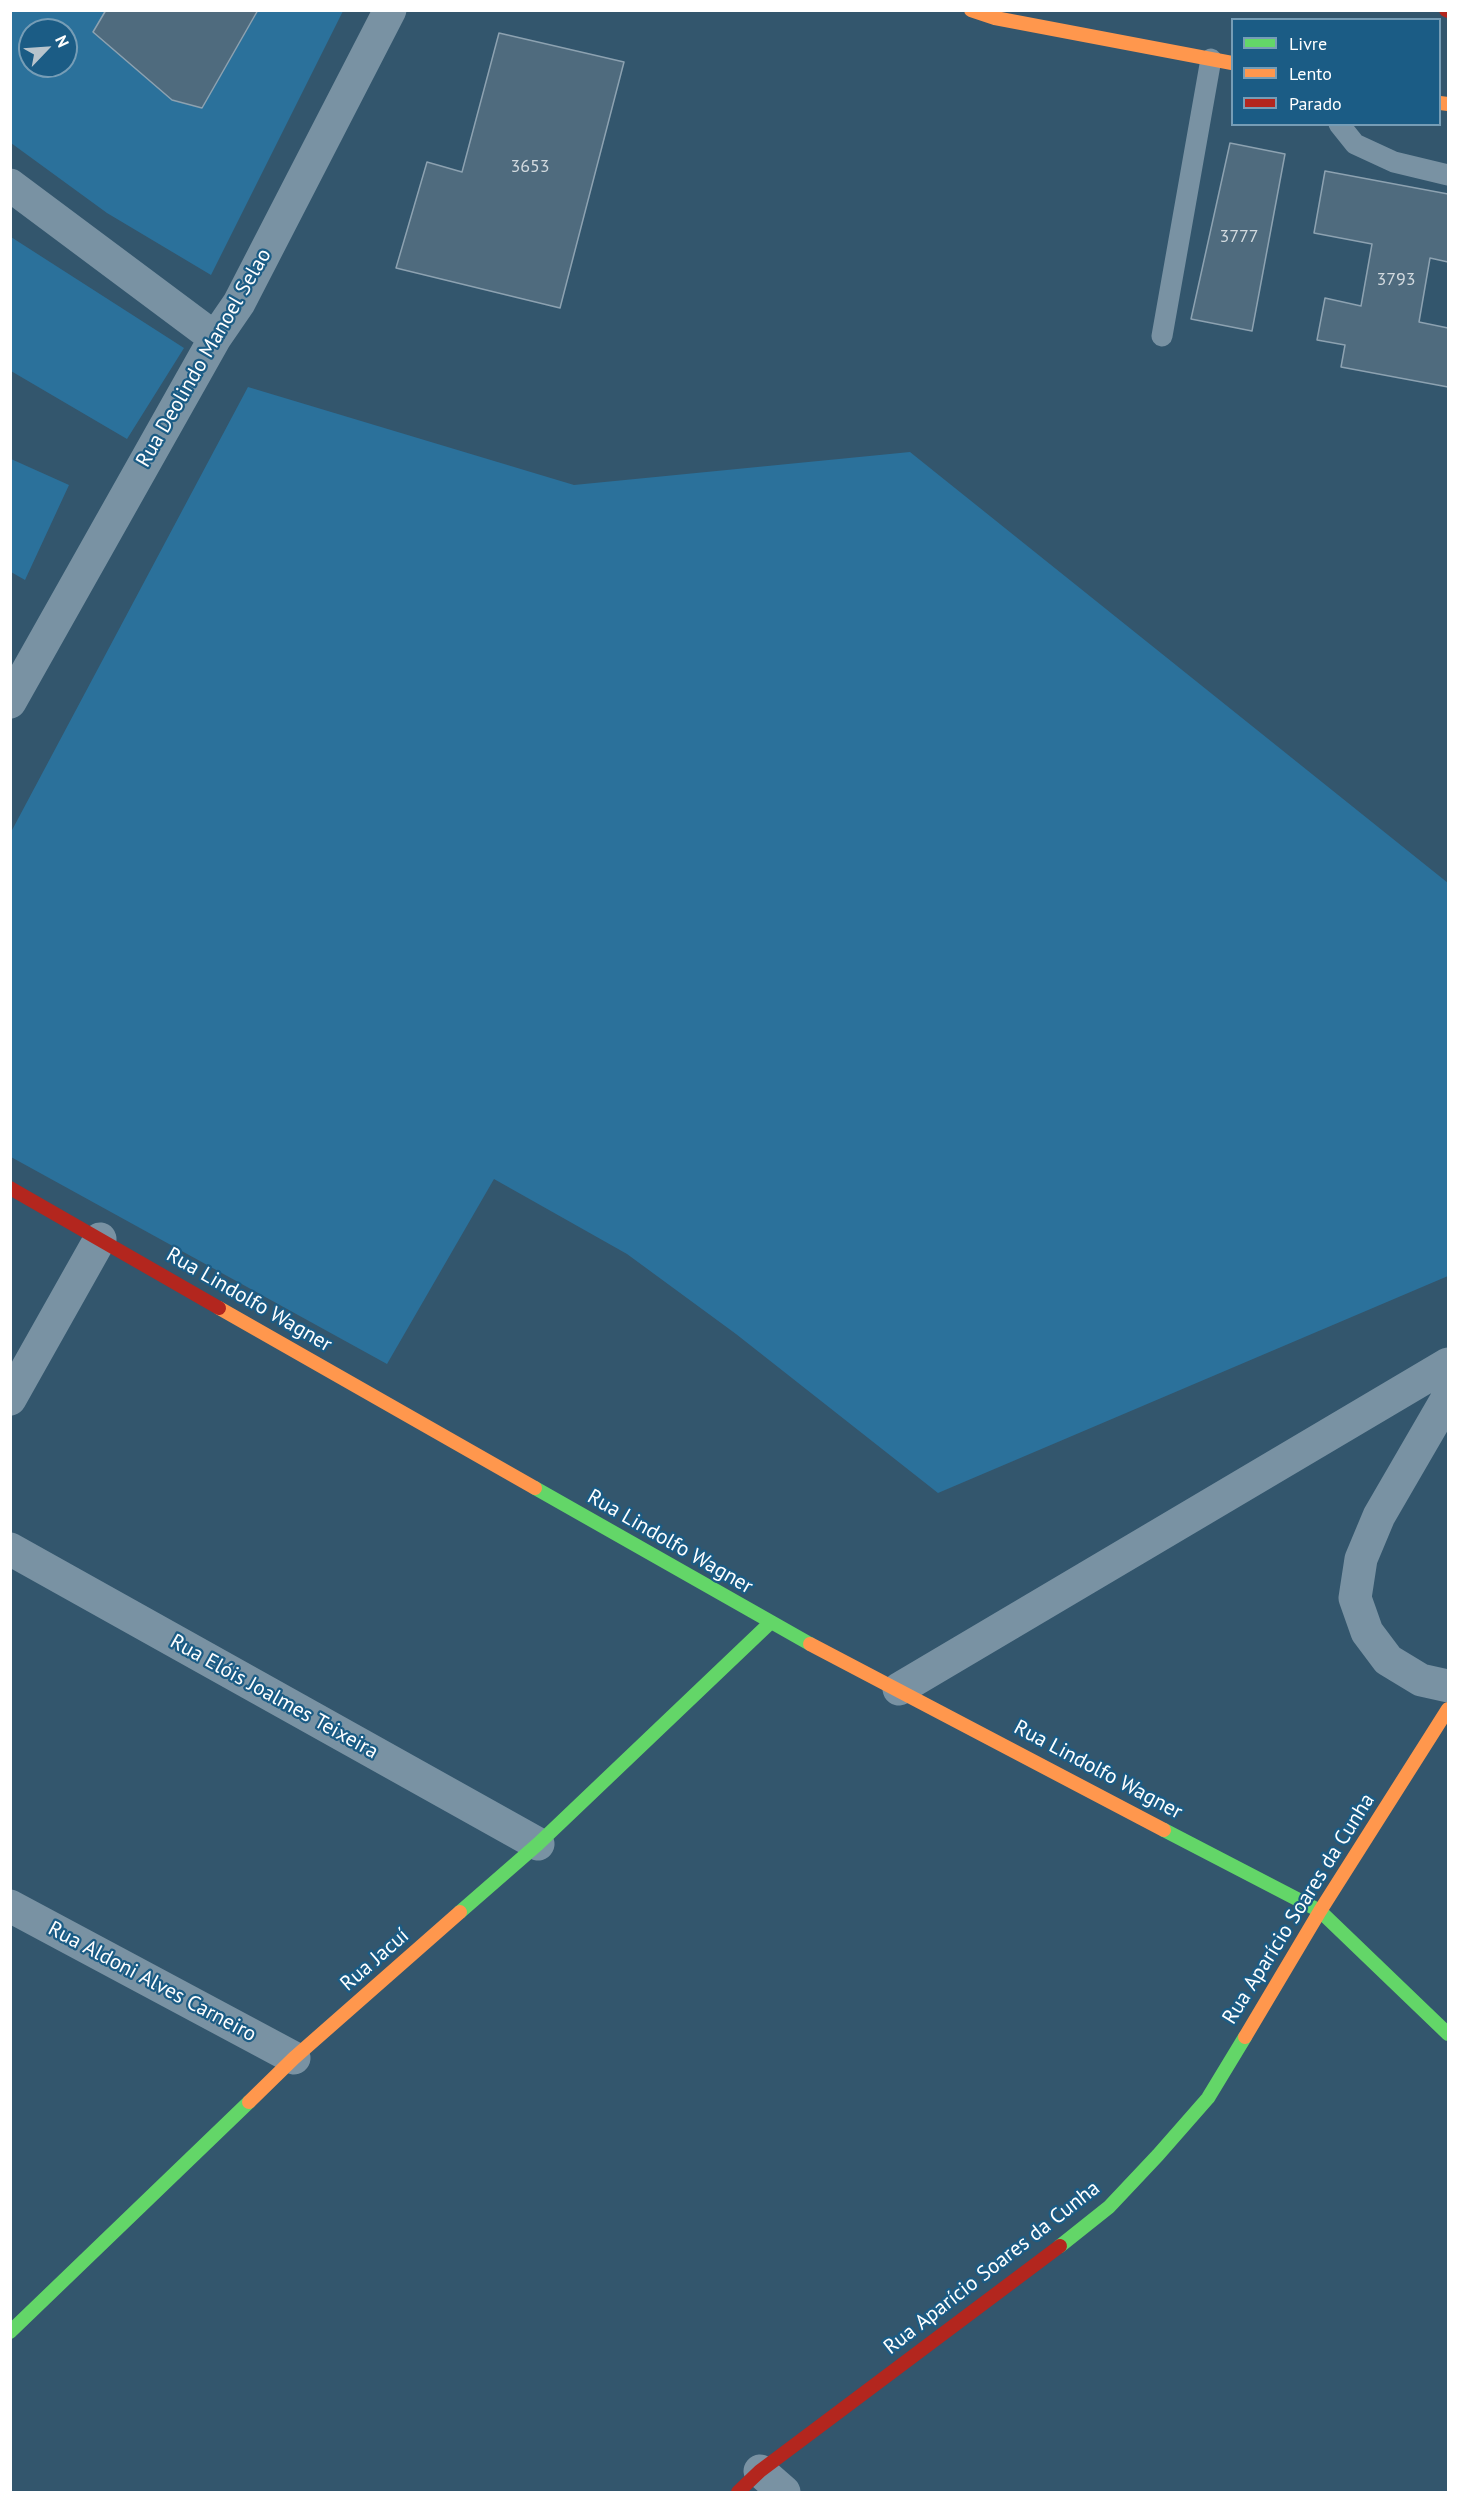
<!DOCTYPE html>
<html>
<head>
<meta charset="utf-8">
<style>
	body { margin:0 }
	#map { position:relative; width:1459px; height:2503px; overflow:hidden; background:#33566d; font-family:"PT Sans",sans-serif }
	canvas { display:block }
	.frame { position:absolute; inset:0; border:12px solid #fff; pointer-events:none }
	.legend { position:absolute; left:1231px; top:18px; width:210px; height:108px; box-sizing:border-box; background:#1b5c85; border:2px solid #769db6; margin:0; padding:8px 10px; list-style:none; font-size:18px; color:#fff }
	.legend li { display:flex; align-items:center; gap:12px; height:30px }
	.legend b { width:30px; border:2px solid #769db6 }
	.north { position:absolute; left:18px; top:18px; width:60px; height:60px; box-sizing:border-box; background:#1b5c85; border:2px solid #769db6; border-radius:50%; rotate:65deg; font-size:16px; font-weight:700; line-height:24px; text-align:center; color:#fff }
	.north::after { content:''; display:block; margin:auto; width:21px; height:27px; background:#b8c4cc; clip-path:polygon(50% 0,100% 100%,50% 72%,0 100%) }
</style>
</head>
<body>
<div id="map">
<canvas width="1459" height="2503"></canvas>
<div class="frame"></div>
<ul class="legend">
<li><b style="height:8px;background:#63d668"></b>Livre</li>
<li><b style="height:8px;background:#ff974d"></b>Lento</li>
<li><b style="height:8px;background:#b3261e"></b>Parado</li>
</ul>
<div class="north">N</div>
</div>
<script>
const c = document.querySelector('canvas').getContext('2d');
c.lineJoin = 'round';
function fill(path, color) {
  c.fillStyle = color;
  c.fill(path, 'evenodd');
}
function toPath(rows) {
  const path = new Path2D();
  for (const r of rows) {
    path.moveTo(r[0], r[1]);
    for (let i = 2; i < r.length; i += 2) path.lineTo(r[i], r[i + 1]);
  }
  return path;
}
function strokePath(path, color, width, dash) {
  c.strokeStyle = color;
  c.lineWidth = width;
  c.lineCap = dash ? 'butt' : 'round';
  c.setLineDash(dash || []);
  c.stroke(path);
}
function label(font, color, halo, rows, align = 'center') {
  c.font = font + ' "PT Sans",sans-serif';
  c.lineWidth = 4.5;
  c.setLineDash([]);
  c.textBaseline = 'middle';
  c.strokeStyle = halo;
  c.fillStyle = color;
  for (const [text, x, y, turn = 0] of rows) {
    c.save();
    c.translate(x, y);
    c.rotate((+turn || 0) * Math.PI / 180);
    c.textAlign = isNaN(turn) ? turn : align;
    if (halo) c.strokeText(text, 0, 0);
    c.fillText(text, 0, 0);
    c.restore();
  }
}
const green = toPath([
	[10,11,106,11,93,32,172,100,202,108,258,11,343,11,211,275,107,213,11,143],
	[30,30,66,30,66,66,30,66],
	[11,237,184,348,127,439,11,371],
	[248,387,574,485,910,452,1448,883,1448,1276,938,1493,736,1334,627,1254,494,1179,387,1364,11,1157,11,832],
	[11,459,69,485,25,580,11,572]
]);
const building = toPath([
	[106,10,258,10,202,108,172,100,93,32,106,10],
	[499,33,624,62,560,308,396,268,427,162,462,172,499,33],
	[1230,143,1285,154,1252,331,1191,319,1230,143],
	[1325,171,1448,194,1448,262,1430,258,1419,322,1448,328,1448,387,1341,367,1345,345,1317,340,1325,298,1361,306,1372,244,1314,233,1325,171]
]);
const lane = toPath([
	[1339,124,1355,144,1394,162,1448,175],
	[1162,336,1211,59]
]);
const street = toPath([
	[10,185,215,338],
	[10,702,215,338,239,303,390,10],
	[1448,1397,1379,1516,1361,1559,1355,1598,1367,1632,1388,1660,1421,1680,1448,1686],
	[10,1399,100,1239],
	[10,1549,538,1844],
	[899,1689,1448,1364],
	[10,1906,294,2058],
	[760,2471,784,2492]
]);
const fast = toPath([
	[535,1488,810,1644],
	[1164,1830,1320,1911,1448,2034],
	[460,1912,538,1844,770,1623],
	[1060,2246,1109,2207,1158,2155,1208,2098,1245,2037],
	[10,2332,249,2102]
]);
const slow = toPath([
	[971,10,995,18,1232,63],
	[1440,103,1448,104],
	[219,1308,535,1488],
	[810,1644,1164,1830],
	[1245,2037,1320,1911,1448,1709],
	[249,2102,294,2058,460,1912]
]);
const jam = toPath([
	[1446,10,1448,11],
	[10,1188,219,1308],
	[738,2492,760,2471,1060,2246]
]);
const numberNames = [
	["3653",530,167],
	["3777",1239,237],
	["3793",1396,280]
];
const streetNames = [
	["Rua Deolindo Manoel Selao",204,358,-60],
	["Rua Lindolfo Wagner",249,1300,30],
	["Rua Lindolfo Wagner",670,1542,30],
	["Rua Elóis Joalmes Teixeira",274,1697,29],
	["Rua Lindolfo Wagner",1098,1770,28],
	["Rua Aparício Soares da Cunha",1299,1909,-58],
	["Rua Jacuí",375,1960,-41],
	["Rua Aldoni Alves Carneiro",152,1982,28],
	["Rua Aparício Soares da Cunha",992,2268,-38]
];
fill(green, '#2b719b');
fill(building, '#4f6b7e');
strokePath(building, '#8da2b1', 1.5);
strokePath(lane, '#7992a3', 21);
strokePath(street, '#7992a3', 33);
strokePath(fast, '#63d668', 14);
strokePath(slow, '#ff974d', 14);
strokePath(jam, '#b3261e', 14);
label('18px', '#d3dadf', null, numberNames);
label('21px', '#fff', '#1b5c85', streetNames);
</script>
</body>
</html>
